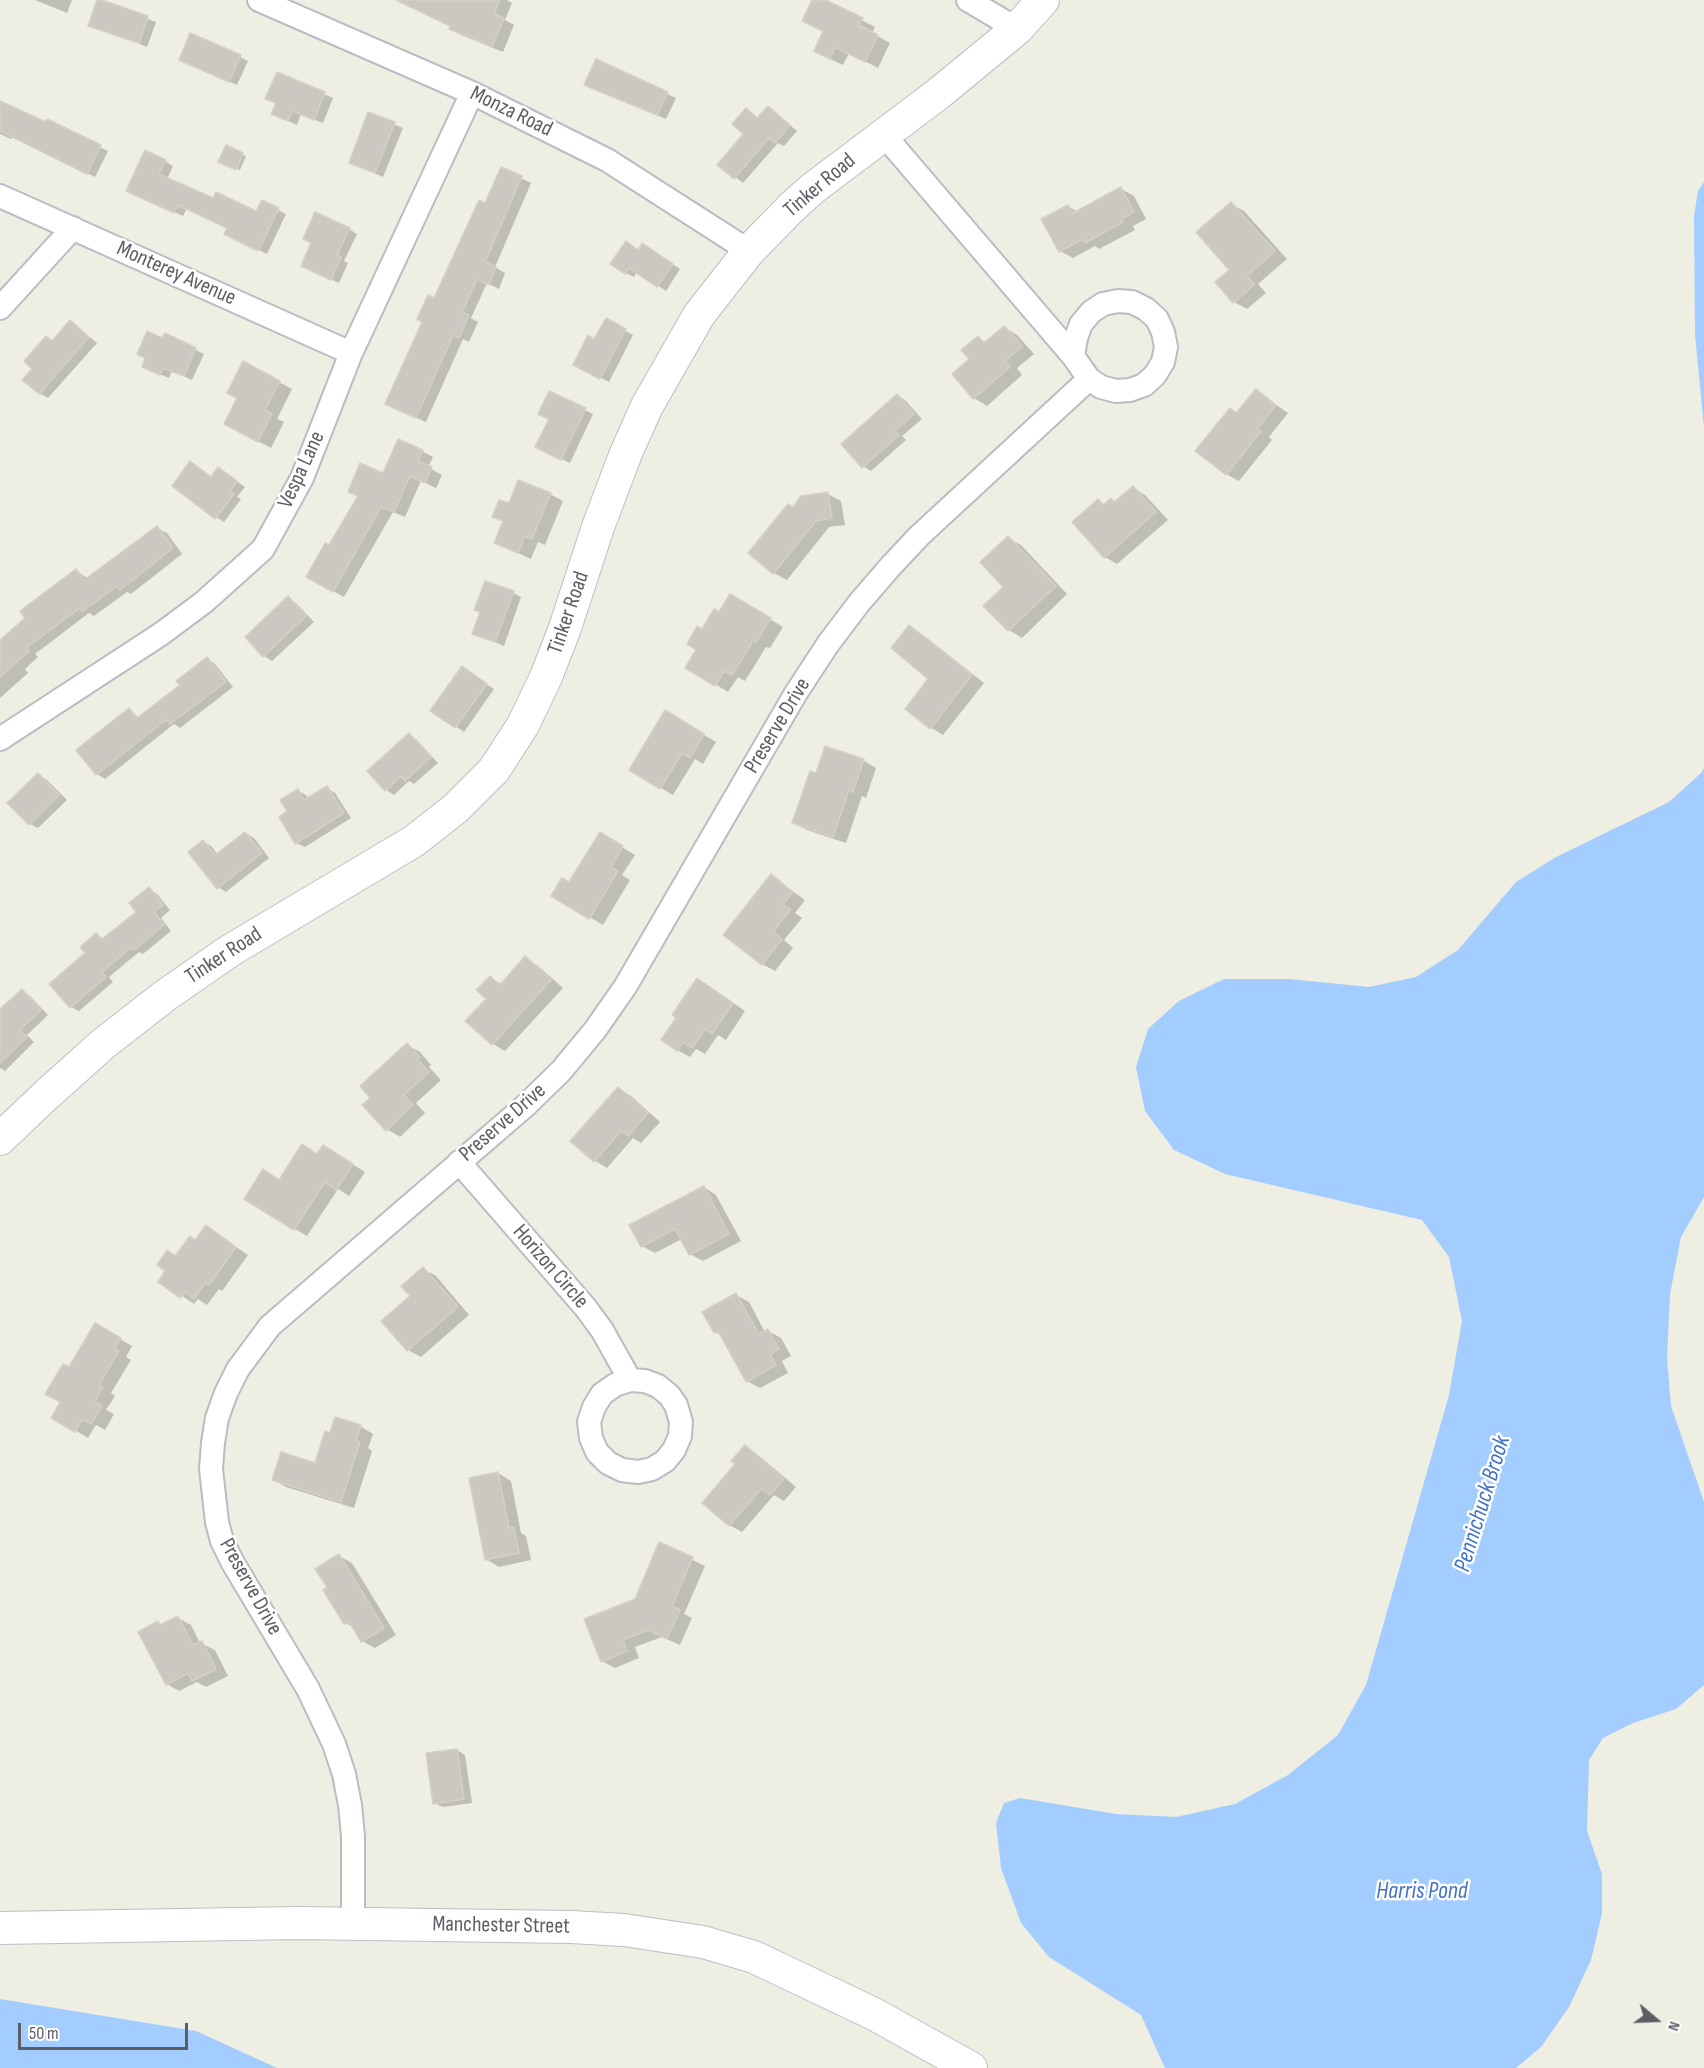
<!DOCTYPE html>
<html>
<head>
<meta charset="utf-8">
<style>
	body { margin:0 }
	#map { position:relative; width:1704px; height:2068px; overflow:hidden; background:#efeee3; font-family:"Sofia Sans Condensed",sans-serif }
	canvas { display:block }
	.north { position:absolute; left:1626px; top:1990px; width:60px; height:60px; -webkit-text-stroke:4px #fff; paint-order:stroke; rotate:109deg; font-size:16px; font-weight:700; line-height:24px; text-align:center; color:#5b5e65 }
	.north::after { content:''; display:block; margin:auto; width:21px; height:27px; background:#5b5e65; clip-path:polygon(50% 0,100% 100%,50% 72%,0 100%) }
	.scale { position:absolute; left:18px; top:2023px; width:170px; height:27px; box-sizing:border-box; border:3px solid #5b5e65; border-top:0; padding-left:8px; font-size:18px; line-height:21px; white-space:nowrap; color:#5b5e65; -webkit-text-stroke:4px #fff; paint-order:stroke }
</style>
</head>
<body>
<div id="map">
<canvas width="1704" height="2068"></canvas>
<div class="north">N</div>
<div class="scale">50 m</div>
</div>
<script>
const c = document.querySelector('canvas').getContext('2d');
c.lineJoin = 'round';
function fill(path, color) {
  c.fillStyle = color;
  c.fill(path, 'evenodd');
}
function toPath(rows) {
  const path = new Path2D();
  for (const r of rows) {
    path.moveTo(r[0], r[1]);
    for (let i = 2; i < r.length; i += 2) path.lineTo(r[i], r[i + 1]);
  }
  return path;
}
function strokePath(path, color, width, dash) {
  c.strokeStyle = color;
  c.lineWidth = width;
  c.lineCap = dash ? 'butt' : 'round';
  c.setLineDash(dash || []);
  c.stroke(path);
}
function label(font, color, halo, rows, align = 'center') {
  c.font = font + ' "Sofia Sans Condensed",sans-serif';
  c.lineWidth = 5;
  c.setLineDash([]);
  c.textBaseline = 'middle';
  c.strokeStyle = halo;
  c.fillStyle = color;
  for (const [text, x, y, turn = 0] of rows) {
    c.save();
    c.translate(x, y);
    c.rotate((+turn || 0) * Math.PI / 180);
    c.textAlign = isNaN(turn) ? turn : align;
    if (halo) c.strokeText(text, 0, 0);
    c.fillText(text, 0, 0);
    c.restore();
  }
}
const water = toPath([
	[1704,182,1704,428,1695,334,1694,216,1698,191],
	[1704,768,1704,1197,1681,1237,1670,1294,1667,1358,1671,1406,1704,1502,1704,1685,1676,1709,1633,1723,1603,1738,1589,1760,1587,1831,1602,1874,1602,1913,1591,1960,1569,2007,1541,2047,1516,2068,1165,2068,1141,2015,1049,1957,1021,1923,1001,1868,996,1823,1004,1803,1020,1798,1116,1814,1176,1817,1235,1804,1288,1775,1338,1735,1366,1685,1449,1395,1462,1321,1449,1257,1422,1220,1225,1174,1174,1150,1145,1111,1136,1067,1148,1029,1179,1001,1224,979,1289,979,1369,987,1416,977,1458,950,1516,882,1556,857,1669,802,1701,773],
	[0,1999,196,2031,277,2068,0,2068]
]);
const shadow = toPath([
	[35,0,72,0,67,13],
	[99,0,156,22,147,47,90,25],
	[398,0,507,0,512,3,505,20,514,25,503,52,461,35,451,29,452,26],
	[814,0,823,0,875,27,872,33,890,43,878,68,849,53,843,65,828,58,825,31],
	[240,57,248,61,237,85,189,64],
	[596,61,676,98,666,119,594,89],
	[278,74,333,98,323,123,301,114,297,125,281,118,277,104,267,98],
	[0,102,108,151,95,177,13,136,11,139,0,134],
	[768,107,797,131,784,146,778,143,743,183,719,164,746,134,746,110,758,118],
	[369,114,403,128,383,177,350,162],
	[227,147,246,156,240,170,224,163],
	[165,161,173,166,167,179,214,200,257,213,278,210,286,214,267,254,234,238,228,228,187,208,183,216,136,195],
	[502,169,531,183,495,267,505,273,499,289,487,283,471,318,478,322,469,342,463,339,426,422,396,409,435,300,486,205],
	[1121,189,1134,196,1146,219,1133,226,1135,230,1099,249,1095,246,1073,258,1060,251,1068,206,1078,212],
	[1231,204,1244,211,1287,259,1258,284,1266,293,1247,309,1234,302,1231,270],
	[349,229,357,234,344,261,348,263,339,283,311,270],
	[651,250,680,269,666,291,637,272,634,277,626,273,639,251],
	[606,320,633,335,609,382,575,364,595,341],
	[71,322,97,343,48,398,39,393,34,368,47,338,53,342],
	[1005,328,1017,335,1034,354,1017,368,1022,375,987,406,974,398,954,375,971,360,978,338,987,343],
	[165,335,204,354,192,380,172,371,169,378,152,371],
	[243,363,292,389,277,419,284,422,271,448,238,431,238,399],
	[1256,391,1288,413,1269,437,1272,440,1239,481,1226,474,1230,410,1238,414],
	[550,393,593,414,570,463,545,451,551,419],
	[897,396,905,400,922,419,902,436,906,440,871,471,863,466],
	[422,451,433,457,428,467,442,475,436,488,421,481,405,517,393,512,344,597,308,577,330,547,359,497,350,491,384,475],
	[199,468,212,478,219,469,245,487,237,497,241,499,224,522,216,517],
	[1133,488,1145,495,1168,520,1117,564,1105,557,1098,501,1105,505,1111,500,1116,503],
	[550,494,563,501,545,545,538,542,531,559,496,543,504,522,494,516,509,505],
	[828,494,841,501,845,525,829,527,787,580,774,573,794,508],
	[157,528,167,533,182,554,131,594,127,592,94,616,89,613,35,654,38,657,25,669,28,673,0,698,0,642,76,570,88,579],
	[1008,538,1021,545,1067,594,1022,638,1009,630,985,606,1006,587],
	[513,593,521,597,504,646,474,633],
	[731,596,783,627,770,648,766,647,745,681,738,677,728,692,687,667,698,649,703,631,720,614],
	[288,598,296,603,314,622,272,661,264,656],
	[910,627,922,634,984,683,943,735,930,727,931,678],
	[207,659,215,664,233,687,180,728,174,724,105,779,97,774,129,710,140,718,182,686],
	[463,668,494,689,464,732,432,710],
	[665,712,716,742,703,764,695,759,673,795,631,770],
	[409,735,417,740,438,763,414,784,409,781,394,795,386,790,369,772],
	[826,748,864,761,876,768,866,798,862,796,846,843,807,830,794,823,817,775],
	[38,775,46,779,67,800,38,828,30,824],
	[327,788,335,793,351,818,305,847,296,843,289,812,298,791,306,795,308,800],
	[246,833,254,838,269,858,226,892,218,887,203,842,211,846,218,855],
	[600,834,635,855,622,875,630,880,603,925,554,896,570,884],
	[771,876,805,900,795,913,802,918,784,940,793,948,775,971,762,964],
	[149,889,157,894,170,910,161,918,171,931,143,954,139,952,109,977,113,982,79,1011,71,1007,87,953,96,935,104,939,138,912],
	[525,958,538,966,563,988,505,1051,493,1044,488,998,490,978,502,984],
	[710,987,745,1011,726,1040,718,1035,705,1054,696,1049,690,1057,677,1050],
	[22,991,30,996,48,1015,27,1035,34,1042,5,1071,0,1068,0,1024],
	[407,1045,420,1052,431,1065,429,1067,441,1080,416,1103,425,1113,400,1137,387,1129,373,1098],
	[619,1089,631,1096,660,1122,641,1143,633,1138,607,1168,594,1160],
	[336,1154,365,1172,349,1196,338,1189,307,1236,295,1229,280,1181,318,1155],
	[704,1187,716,1195,741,1241,703,1261,690,1254,682,1239,655,1253,642,1246],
	[206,1227,248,1255,222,1291,219,1289,207,1305,198,1299,194,1304,160,1281,176,1257,195,1241],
	[423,1269,436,1276,469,1315,421,1357,408,1350,412,1297],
	[736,1295,749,1302,765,1332,768,1331,781,1338,791,1356,782,1361,788,1373,760,1388,747,1381,722,1336,715,1332],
	[96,1325,132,1346,126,1357,131,1360,111,1393,115,1396,106,1410,114,1414,105,1430,96,1425,88,1438,53,1417,62,1402,69,1369],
	[360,1426,373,1434,368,1448,372,1451,354,1508,286,1487,274,1480,316,1465,331,1435],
	[746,1447,758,1455,796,1487,784,1501,774,1495,742,1532,729,1525,737,1464],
	[498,1473,511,1481,521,1533,526,1536,531,1560,499,1567,486,1559],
	[660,1544,705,1566,684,1614,692,1618,680,1645,662,1637,635,1647,639,1658,615,1668,602,1661,636,1600],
	[339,1556,352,1563,396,1635,375,1648,362,1641,355,1628,345,1623,329,1588],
	[178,1618,191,1625,200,1643,215,1650,228,1676,206,1687,197,1682,179,1691,167,1684,158,1623,163,1626],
	[457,1750,465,1755,472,1803,443,1807,434,1803]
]);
const building = toPath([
	[97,0,102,0,148,16,139,43,88,26,97,0],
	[396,0,500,0,494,14,504,18,492,47,449,29,450,26,396,0],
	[812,0,826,0,863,18,859,25,878,35,865,62,835,47,830,59,814,51,823,31,802,21,812,0],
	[190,33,241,55,229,82,179,60,190,33],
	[596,59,668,92,657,115,584,85,596,59],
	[277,72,325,92,314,120,293,111,288,121,271,114,276,103,265,99,277,72],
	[0,101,46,122,47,119,101,145,87,174,0,131,0,101],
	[768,106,790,125,775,143,769,138,734,179,717,165,743,134,732,124,746,108,757,118,768,106],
	[368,112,395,122,375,173,349,163,368,112],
	[226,145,243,153,236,170,218,162,226,145],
	[145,150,166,160,159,174,213,198,216,192,256,211,262,200,279,208,258,251,224,234,227,228,178,205,174,213,126,191,145,150],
	[501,167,522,176,485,262,496,267,489,285,477,279,462,312,469,315,459,338,453,335,416,418,385,404,422,322,417,319,428,295,434,298,479,200,485,203,501,167],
	[1121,187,1134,212,1121,219,1123,222,1085,243,1083,239,1059,252,1041,219,1068,205,1073,213,1121,187],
	[1231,202,1275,251,1247,276,1254,285,1233,303,1215,282,1229,270,1196,232,1231,202],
	[315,212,350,228,337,255,341,257,331,280,301,266,311,243,303,239,315,212],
	[626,241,638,250,642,243,673,264,657,287,629,268,625,274,610,264,626,241],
	[606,318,626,329,600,379,573,365,588,335,594,339,606,318],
	[70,320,89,337,39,394,22,380,32,369,24,361,46,336,52,341,70,320],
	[1004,326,1022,346,1005,361,1010,367,973,399,952,374,969,359,961,350,978,336,984,343,1004,326],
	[147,331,162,338,165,333,196,348,184,376,163,368,160,375,142,367,145,358,137,354,147,331],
	[243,361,280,381,265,410,272,414,258,442,224,424,237,398,227,393,243,361],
	[1256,389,1276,405,1257,429,1261,431,1226,475,1195,451,1230,408,1236,413,1256,389],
	[549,391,586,408,561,460,535,447,549,419,538,414,549,391],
	[897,394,914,414,895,431,899,435,862,468,841,444,897,394],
	[398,439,423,450,418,461,432,467,425,483,410,476,394,512,381,507,333,592,306,577,325,543,329,545,358,496,348,492,360,463,383,473,398,439],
	[190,461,211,477,218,467,237,481,230,491,234,494,215,519,172,486,190,461],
	[518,480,551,493,532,539,525,536,518,553,494,543,503,521,492,517,499,500,509,503,518,480],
	[1133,486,1156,512,1104,558,1072,522,1098,499,1103,505,1111,498,1114,502,1133,486],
	[828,492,832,518,816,521,773,574,748,553,788,504,793,507,801,496,828,492],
	[157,526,173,548,120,590,117,586,83,611,80,608,26,648,29,651,0,677,0,640,25,618,20,611,76,569,84,580,157,526],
	[1008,536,1056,586,1008,631,983,606,1003,587,980,562,1008,536],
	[485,581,514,591,495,642,472,634,480,612,474,610,485,581],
	[730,594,771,618,756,642,753,641,732,675,724,671,715,686,685,668,696,650,687,644,697,626,702,629,714,609,719,612,730,594],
	[288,596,306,616,263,657,245,637,288,596],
	[909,625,972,675,930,729,905,709,928,679,891,648,909,625],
	[207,657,226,682,170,724,167,719,96,775,76,750,129,708,137,718,180,685,176,681,207,657],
	[462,666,487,684,455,728,430,711,462,666],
	[665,710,704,734,690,758,682,753,660,789,629,770,665,710],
	[409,733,431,757,405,781,401,776,385,791,367,771,409,733],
	[825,746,864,759,853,792,849,790,833,837,792,823,810,771,816,773,825,746],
	[38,773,59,795,29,825,7,803,38,773],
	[327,786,344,813,295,844,279,817,287,811,280,800,298,789,304,800,327,786],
	[245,832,262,853,217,889,188,852,203,840,215,855,245,832],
	[600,832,623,846,611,867,618,871,589,919,551,896,562,878,569,882,600,832],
	[771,874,793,892,783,904,790,910,773,932,782,939,762,965,723,935,771,874],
	[149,887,163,905,154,912,164,925,134,950,131,947,102,972,106,977,70,1008,49,984,85,953,80,947,96,933,102,939,136,912,129,903,149,887],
	[525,956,551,980,492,1045,465,1021,486,999,476,990,490,976,500,985,525,956],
	[697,978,733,1003,712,1034,705,1029,692,1048,683,1042,677,1051,661,1040,676,1018,672,1015,697,978],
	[22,989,41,1010,20,1030,27,1037,0,1063,0,1009,22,989],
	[407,1043,420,1057,417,1059,429,1072,404,1095,413,1105,386,1131,362,1105,370,1098,360,1086,407,1043],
	[618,1087,648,1113,628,1136,621,1131,594,1162,570,1141,618,1087],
	[302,1144,317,1154,323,1145,353,1164,336,1190,325,1182,294,1230,244,1199,263,1169,279,1180,302,1144],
	[704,1186,729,1234,689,1255,675,1229,641,1247,629,1225,704,1186],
	[206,1225,236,1247,209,1285,206,1282,194,1299,185,1292,180,1298,158,1282,165,1271,157,1265,167,1250,175,1256,190,1236,195,1240,206,1225],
	[423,1267,458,1307,407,1351,381,1321,410,1296,401,1286,423,1267],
	[736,1293,759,1334,768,1329,779,1349,770,1354,776,1365,746,1382,718,1331,714,1333,702,1312,736,1293],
	[95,1323,121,1338,114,1348,119,1351,99,1385,103,1387,95,1401,102,1406,91,1424,82,1419,75,1432,51,1418,60,1402,45,1394,63,1364,69,1367,95,1323],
	[335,1417,361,1425,356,1441,360,1442,341,1502,272,1480,281,1452,315,1463,325,1431,330,1433,335,1417],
	[745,1445,784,1479,770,1495,762,1488,729,1526,702,1503,735,1464,731,1461,745,1445],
	[498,1472,509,1528,514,1527,519,1553,485,1560,469,1478,498,1472],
	[659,1542,693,1557,672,1606,680,1610,667,1639,648,1630,623,1640,627,1651,601,1662,584,1619,635,1599,659,1542],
	[339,1554,384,1628,361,1642,349,1621,344,1624,323,1590,327,1587,315,1569,339,1554],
	[178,1616,193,1645,202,1641,216,1669,192,1681,188,1673,166,1685,138,1632,158,1621,160,1625,178,1616],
	[457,1749,464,1799,433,1804,426,1753,457,1749]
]);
const street = toPath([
	[259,0,472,93,607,160,749,251],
	[968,0,1017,29],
	[884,135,1073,356],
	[0,196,351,353],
	[0,308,73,228],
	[0,739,161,634,204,602,263,549,302,478,351,353,472,93],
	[459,1162,585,1307,602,1330,630,1380,645,1381,658,1386,669,1395,676,1405,681,1422,680,1436,674,1450,665,1461,652,1469,638,1472,622,1470,608,1463,597,1452,591,1438,589,1422,594,1407,602,1394,615,1385,630,1380],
	[353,1924,353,1836,350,1805,344,1774,334,1744,308,1689,233,1563,222,1541,217,1522,211,1469,213,1443,217,1418,226,1393,238,1369,270,1326,524,1107,561,1071,595,1030,625,987,796,693,828,644,859,603,890,567,919,536,1089,379,1101,387,1116,391,1130,390,1144,385,1155,375,1163,362,1166,347,1163,332,1157,319,1146,309,1132,302,1118,301,1103,304,1091,312,1081,324,1076,338,1073,356,1089,379]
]);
const secondary = toPath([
	[0,1139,44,1097,103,1044,166,995,231,950,414,841,456,808,494,770,523,725,546,677,565,628,598,527,626,453,647,406,699,315,749,251,792,207,812,189,938,94,1017,29,1043,0],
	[0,1928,299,1923,571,1927,624,1930,703,1942,754,1957,874,2014,971,2068]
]);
const streetNames = [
	["Monza Road",511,112,26],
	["Tinker Road",820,186,-40],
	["Monterey Avenue",176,274,24],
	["Vespa Lane",302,470,-65],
	["Tinker Road",569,613,-71],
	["Preserve Drive",778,726,-59],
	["Tinker Road",224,956,-33],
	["Preserve Drive",503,1123,-41],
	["Horizon Circle",550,1267,49],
	["Preserve Drive",250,1587,61],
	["Manchester Street",501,1926,1]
];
const waterNames = [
	["Pennichuck Brook",1483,1504,-73],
	["Harris Pond",1422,1892]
];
fill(water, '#a3ccff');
fill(shadow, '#0003');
fill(building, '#cac8c0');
strokePath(building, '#d4d0c2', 1.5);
strokePath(street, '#bbbcc3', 26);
strokePath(secondary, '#bcbec5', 34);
strokePath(street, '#fff', 22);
strokePath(secondary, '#fff', 32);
label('22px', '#5b5e65', '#fff', streetNames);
label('italic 24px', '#4172c7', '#fff', waterNames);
</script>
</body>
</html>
